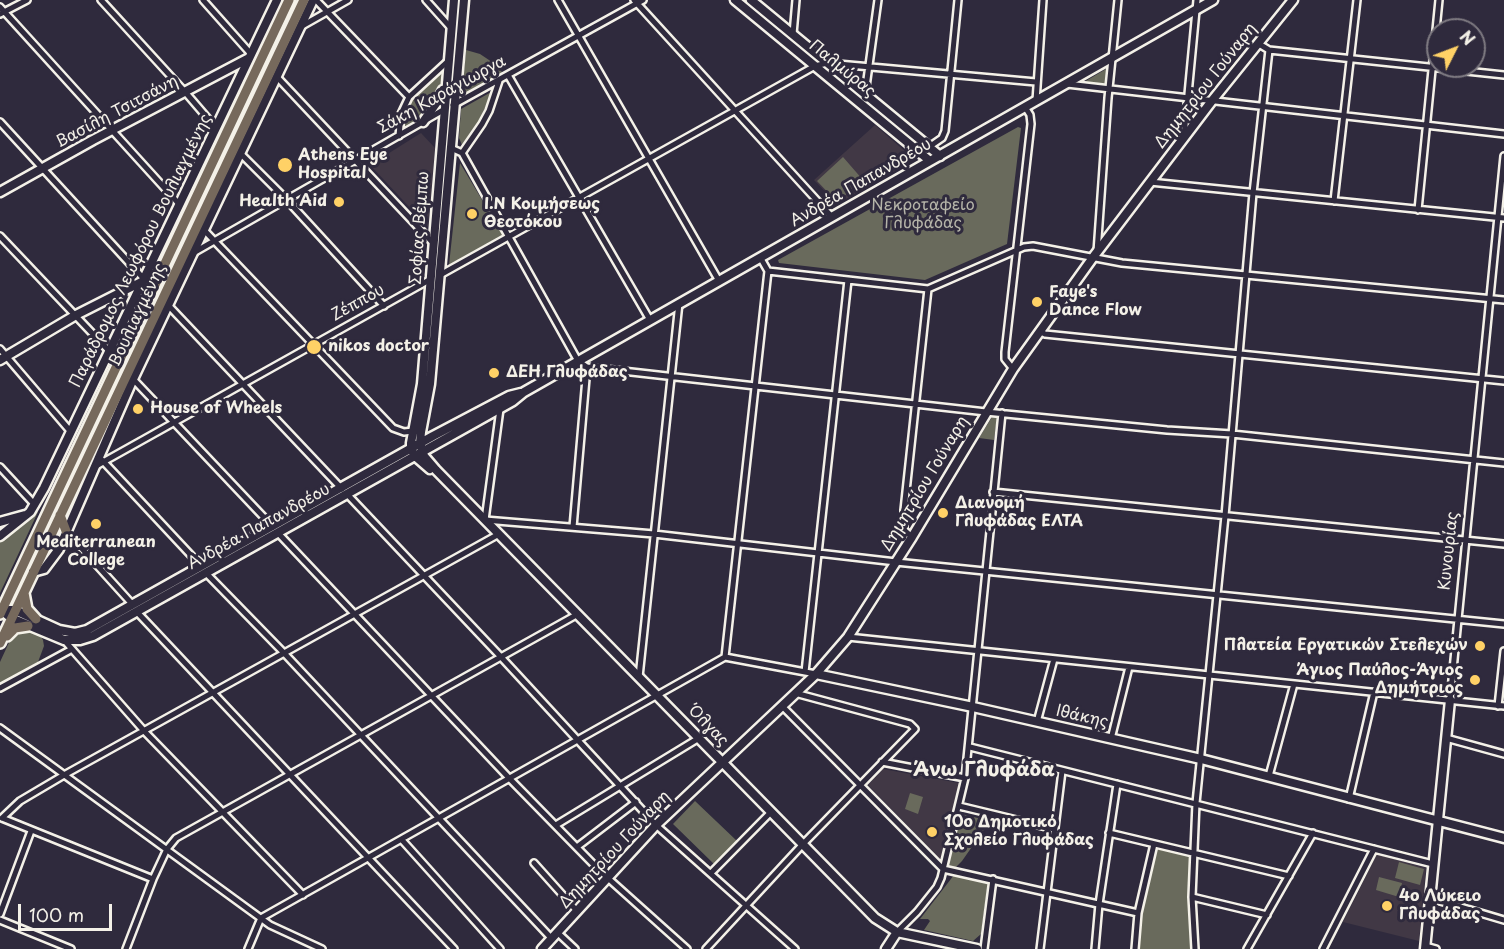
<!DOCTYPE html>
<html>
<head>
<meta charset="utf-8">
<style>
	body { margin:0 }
	#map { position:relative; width:1504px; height:949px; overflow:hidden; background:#2f2a3d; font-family:"Playpen Sans",sans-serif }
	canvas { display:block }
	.north { position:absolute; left:1426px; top:18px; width:60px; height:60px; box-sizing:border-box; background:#2f2a3d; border:2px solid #7e7a81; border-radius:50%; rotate:48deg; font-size:16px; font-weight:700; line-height:24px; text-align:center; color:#f4f1e8 }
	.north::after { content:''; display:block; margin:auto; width:21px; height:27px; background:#ffd166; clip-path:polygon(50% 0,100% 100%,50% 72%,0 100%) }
	.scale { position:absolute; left:18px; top:904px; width:94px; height:27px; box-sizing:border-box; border:3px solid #f4f1e8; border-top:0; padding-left:8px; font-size:18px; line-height:21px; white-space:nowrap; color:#f4f1e8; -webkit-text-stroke:4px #2f2a3d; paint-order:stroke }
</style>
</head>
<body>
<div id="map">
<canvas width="1504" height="949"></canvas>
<div class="north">N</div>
<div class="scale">100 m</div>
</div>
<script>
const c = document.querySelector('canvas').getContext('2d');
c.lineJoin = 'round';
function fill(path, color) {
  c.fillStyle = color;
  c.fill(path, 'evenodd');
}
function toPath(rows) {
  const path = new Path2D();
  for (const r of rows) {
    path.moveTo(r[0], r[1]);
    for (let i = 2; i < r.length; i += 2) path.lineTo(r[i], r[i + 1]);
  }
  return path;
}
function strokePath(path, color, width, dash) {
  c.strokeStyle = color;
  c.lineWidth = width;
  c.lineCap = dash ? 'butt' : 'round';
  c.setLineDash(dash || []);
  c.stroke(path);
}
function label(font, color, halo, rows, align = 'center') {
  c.font = font + ' "Playpen Sans",sans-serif';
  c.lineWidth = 6;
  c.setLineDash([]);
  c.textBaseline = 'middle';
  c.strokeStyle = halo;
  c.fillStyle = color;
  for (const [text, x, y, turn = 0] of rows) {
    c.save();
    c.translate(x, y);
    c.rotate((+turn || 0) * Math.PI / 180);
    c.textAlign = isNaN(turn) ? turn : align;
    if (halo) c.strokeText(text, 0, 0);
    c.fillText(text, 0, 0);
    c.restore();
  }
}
const built = toPath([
	[875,125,907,153,902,167,837,204,814,180],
	[421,133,435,148,428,227,370,165],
	[883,769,959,783,942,861,868,785],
	[1377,854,1426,868,1419,941,1343,922]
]);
const green = toPath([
	[296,0,300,0,76,470,74,469],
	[466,50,480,54,492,62,503,73,469,92,465,92,462,89],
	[442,69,444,69,442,88,428,110,419,119,405,129,403,128,408,109,413,99],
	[1106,69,1107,89,1079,85],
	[493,91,477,125,462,145,459,138,461,109],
	[1018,127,1021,128,1007,244,925,280,779,263,778,260],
	[843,157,863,180,837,202,817,181],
	[460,163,503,235,449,265],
	[992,417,997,418,994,440,979,438],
	[36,511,38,512,0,593,0,540,24,524],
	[27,628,40,635,43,640,44,646,38,662,0,684,0,662,12,636,15,631],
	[910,793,923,797,918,814,905,809],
	[695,801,737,841,715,865,673,824],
	[961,814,990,821,962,861,955,868,946,865],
	[1157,847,1191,855,1190,898,1193,949,1139,949,1141,917],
	[1399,862,1424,869,1420,885,1395,878],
	[954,875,988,883,981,934,973,941,924,930,930,921,928,919,920,919],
	[1379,877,1402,883,1399,897,1376,890]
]);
const street = toPath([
	[101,0,186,93,216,128],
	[203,0,251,54],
	[316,0,409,97],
	[426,0,451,28],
	[558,0,719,281],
	[634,0,832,217],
	[0,7,179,204],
	[0,14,27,0],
	[302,26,348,0],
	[793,34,796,0],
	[1259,44,1269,50,1504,75],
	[508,75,650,320],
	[277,77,434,244],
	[1067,84,1504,134],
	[865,94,878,0],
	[1036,101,1043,0],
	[453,105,643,0],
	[0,122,144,279],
	[399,136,401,114,409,97,447,62],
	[1184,136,1197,0],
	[929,147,942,138,945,131,958,0],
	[451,148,462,153,578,361,587,367,986,412,1167,430,1232,434,1504,463],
	[240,153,287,200,384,306],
	[462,153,482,124,489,111,499,81],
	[1150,182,1504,218],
	[1334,201,1357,0],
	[1418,210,1439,0],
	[204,230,393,428,404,432,413,431],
	[0,236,110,352],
	[195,252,445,109],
	[1097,252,1108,98,1118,0],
	[760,257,768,271,928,289,1024,247,1033,246,1122,263,1504,300],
	[440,275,815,66,827,63,1036,82],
	[168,305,342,489],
	[1039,331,1045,334,1504,381],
	[0,349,71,432],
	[1013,369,1005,359,1005,352,1031,124,1030,115,1025,107],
	[133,379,273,527],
	[500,409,485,520,654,534,896,562,1504,624],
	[102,460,201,566],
	[96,466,431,279],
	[0,467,35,505],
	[993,492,1504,544],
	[347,494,501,657,656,825,795,949],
	[573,527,587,367],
	[66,531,133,605],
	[279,534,510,779,600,871,687,949],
	[912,537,904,530,904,510,928,289],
	[206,573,284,653,552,939],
	[137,612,454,949],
	[848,637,1504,706],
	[64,640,145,732,303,895],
	[725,657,768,271],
	[805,672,848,280],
	[639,677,679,303],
	[0,688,72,649],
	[1450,700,1504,156],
	[782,706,943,869,1138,913],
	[1498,706,1504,651],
	[1037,722,1054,659],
	[0,728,270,925,322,949],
	[1446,738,1504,754],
	[1111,739,1129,667],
	[970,747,1433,864],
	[882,762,965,778],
	[1269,776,1294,684],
	[1349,799,1374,692],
	[959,806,1054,829],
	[2,818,20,801,64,775,499,534],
	[2,818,153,879],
	[556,825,699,738],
	[1109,833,1289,876],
	[402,840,500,949],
	[577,847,636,802],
	[534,863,577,911],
	[711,873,771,812],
	[1192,897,1267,915],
	[1430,898,1504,920],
	[0,914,31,831],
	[261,918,725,657,816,674],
	[0,920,71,949],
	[897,932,917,912,937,887,941,878,965,778,1002,413],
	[558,933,575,949],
	[1425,946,1436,949],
	[126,949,153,879,167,849,176,838,578,614],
	[248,949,261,918],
	[706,949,803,844,915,729,910,724,795,693],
	[984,949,993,879],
	[1040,949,1062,771],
	[1095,949,1099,904,1117,784],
	[1135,949,1138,913,1154,844],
	[1195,949,1192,897,1196,803,1225,516,1253,193,1269,50],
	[1247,949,1313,833],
	[1323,949,1374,849]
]);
const secondary = toPath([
	[464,0,430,384,421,432,420,443,424,456,436,470,875,918,897,932,977,949],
	[735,0,930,161],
	[751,0,940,156],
	[423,122,437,102,443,90],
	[0,192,93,140,249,58],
	[0,360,76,315,161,272],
	[430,469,415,456,411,449,411,443,422,384,454,0],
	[0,522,25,515],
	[0,536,30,512,44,488,277,0],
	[33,572,44,569,59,549,133,379,313,0],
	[0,609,11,618,64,640,80,640,93,636,513,401,524,392,1213,0],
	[9,610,15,610,59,630,75,633,87,630,433,436,509,396,521,393],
	[816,674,973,707,1201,759,1504,838],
	[542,949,656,825,816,674,848,637,912,537,1013,369,1094,256,1211,102,1293,0],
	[886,949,897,932],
	[1425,949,1450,700]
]);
const primary = toPath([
	[60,515,66,531],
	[24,593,27,609,36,619],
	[0,614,289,0],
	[7,636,15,628,28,626],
	[0,643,304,0]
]);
const markers = [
	[285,165,8,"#ffd166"],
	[339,202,6,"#ffd166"],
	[472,214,6,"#ffd166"],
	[1037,302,6,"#ffd166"],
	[314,347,8,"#ffd166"],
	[494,373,6,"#ffd166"],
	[138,409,6,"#ffd166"],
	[943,513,6,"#ffd166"],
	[96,524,6,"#ffd166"],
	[1480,646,6,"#ffd166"],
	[1475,680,6,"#ffd166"],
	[932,832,6,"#ffd166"],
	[1387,906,6,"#ffd166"]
];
const streetNames = [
	["Παλμύρας",842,69,39],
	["Δημητρίου Γούναρη",1206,86,-52],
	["Σάκη Καράγιωργα",442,95,-29],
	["Βασίλη Τσιτσάνη",117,112,-28],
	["Ανδρέα Παπανδρέου",861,183,-30],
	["Σοφίας Βέμπω",420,228,-86],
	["Παράδρομος Λεωφόρου Βουλιαγμένης",141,251,-64],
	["Ζέππου",358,303,-29],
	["Βουλιαγμένης",138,315,-65],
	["Δημητρίου Γούναρη",925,484,-59],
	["Ανδρέα Παπανδρέου",259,527,-29],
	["Κυνουρίας",1449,551,-84],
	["Ιθάκης",1082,717,13],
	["Όλγας",708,726,46],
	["Δημητρίου Γούναρη",615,850,-47]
];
const poiNames = [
	["Athens Eye",298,156],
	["Hospital",298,174],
	["Health Aid",327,202,"right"],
	["Ι.Ν Κοιμήσεως",484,205],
	["Θεοτόκου",484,223],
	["Faye's",1049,293],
	["Dance Flow",1049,311],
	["nikos doctor",328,347],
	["ΔΕΗ Γλυφάδας",506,373],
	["House of Wheels",150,409],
	["Διανομή",955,504],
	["Γλυφάδας ΕΛΤΑ",955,522],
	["Mediterranean",96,543,"center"],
	["College",96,561,"center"],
	["Πλατεία Εργατικών Στελεχών",1468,646,"right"],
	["Άγιος Παύλος-Άγιος",1463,671,"right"],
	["Δημήτριος",1463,689,"right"],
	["10o Δημοτικό",944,823],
	["Σχολείο Γλυφάδας",944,841],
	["4ο Λύκειο",1399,897],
	["Γλυφάδας",1399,915]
];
const parkNames = [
	["Νεκροταφείο",923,206],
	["Γλυφάδας",923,224]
];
const quarterNames = [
	["Άνω Γλυφάδα",984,770]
];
fill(built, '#413845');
fill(green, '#696a5c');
strokePath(street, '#f4f1e8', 10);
strokePath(secondary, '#f4f1e8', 13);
strokePath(primary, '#f4f1e8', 14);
strokePath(street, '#2f2a3d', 5);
strokePath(secondary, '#2f2a3d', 8);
strokePath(primary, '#76695c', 9);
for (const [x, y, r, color] of markers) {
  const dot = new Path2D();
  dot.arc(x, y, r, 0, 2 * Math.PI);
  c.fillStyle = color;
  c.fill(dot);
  strokePath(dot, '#2f2a3d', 2);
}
label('16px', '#f4f1e8', '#2f2a3d', streetNames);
label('bold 16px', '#f4f1e8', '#2f2a3d', poiNames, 'left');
label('16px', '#b5b4a9', '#2f2a3d', parkNames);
label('bold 20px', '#f4f1e8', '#2f2a3d', quarterNames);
</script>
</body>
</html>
